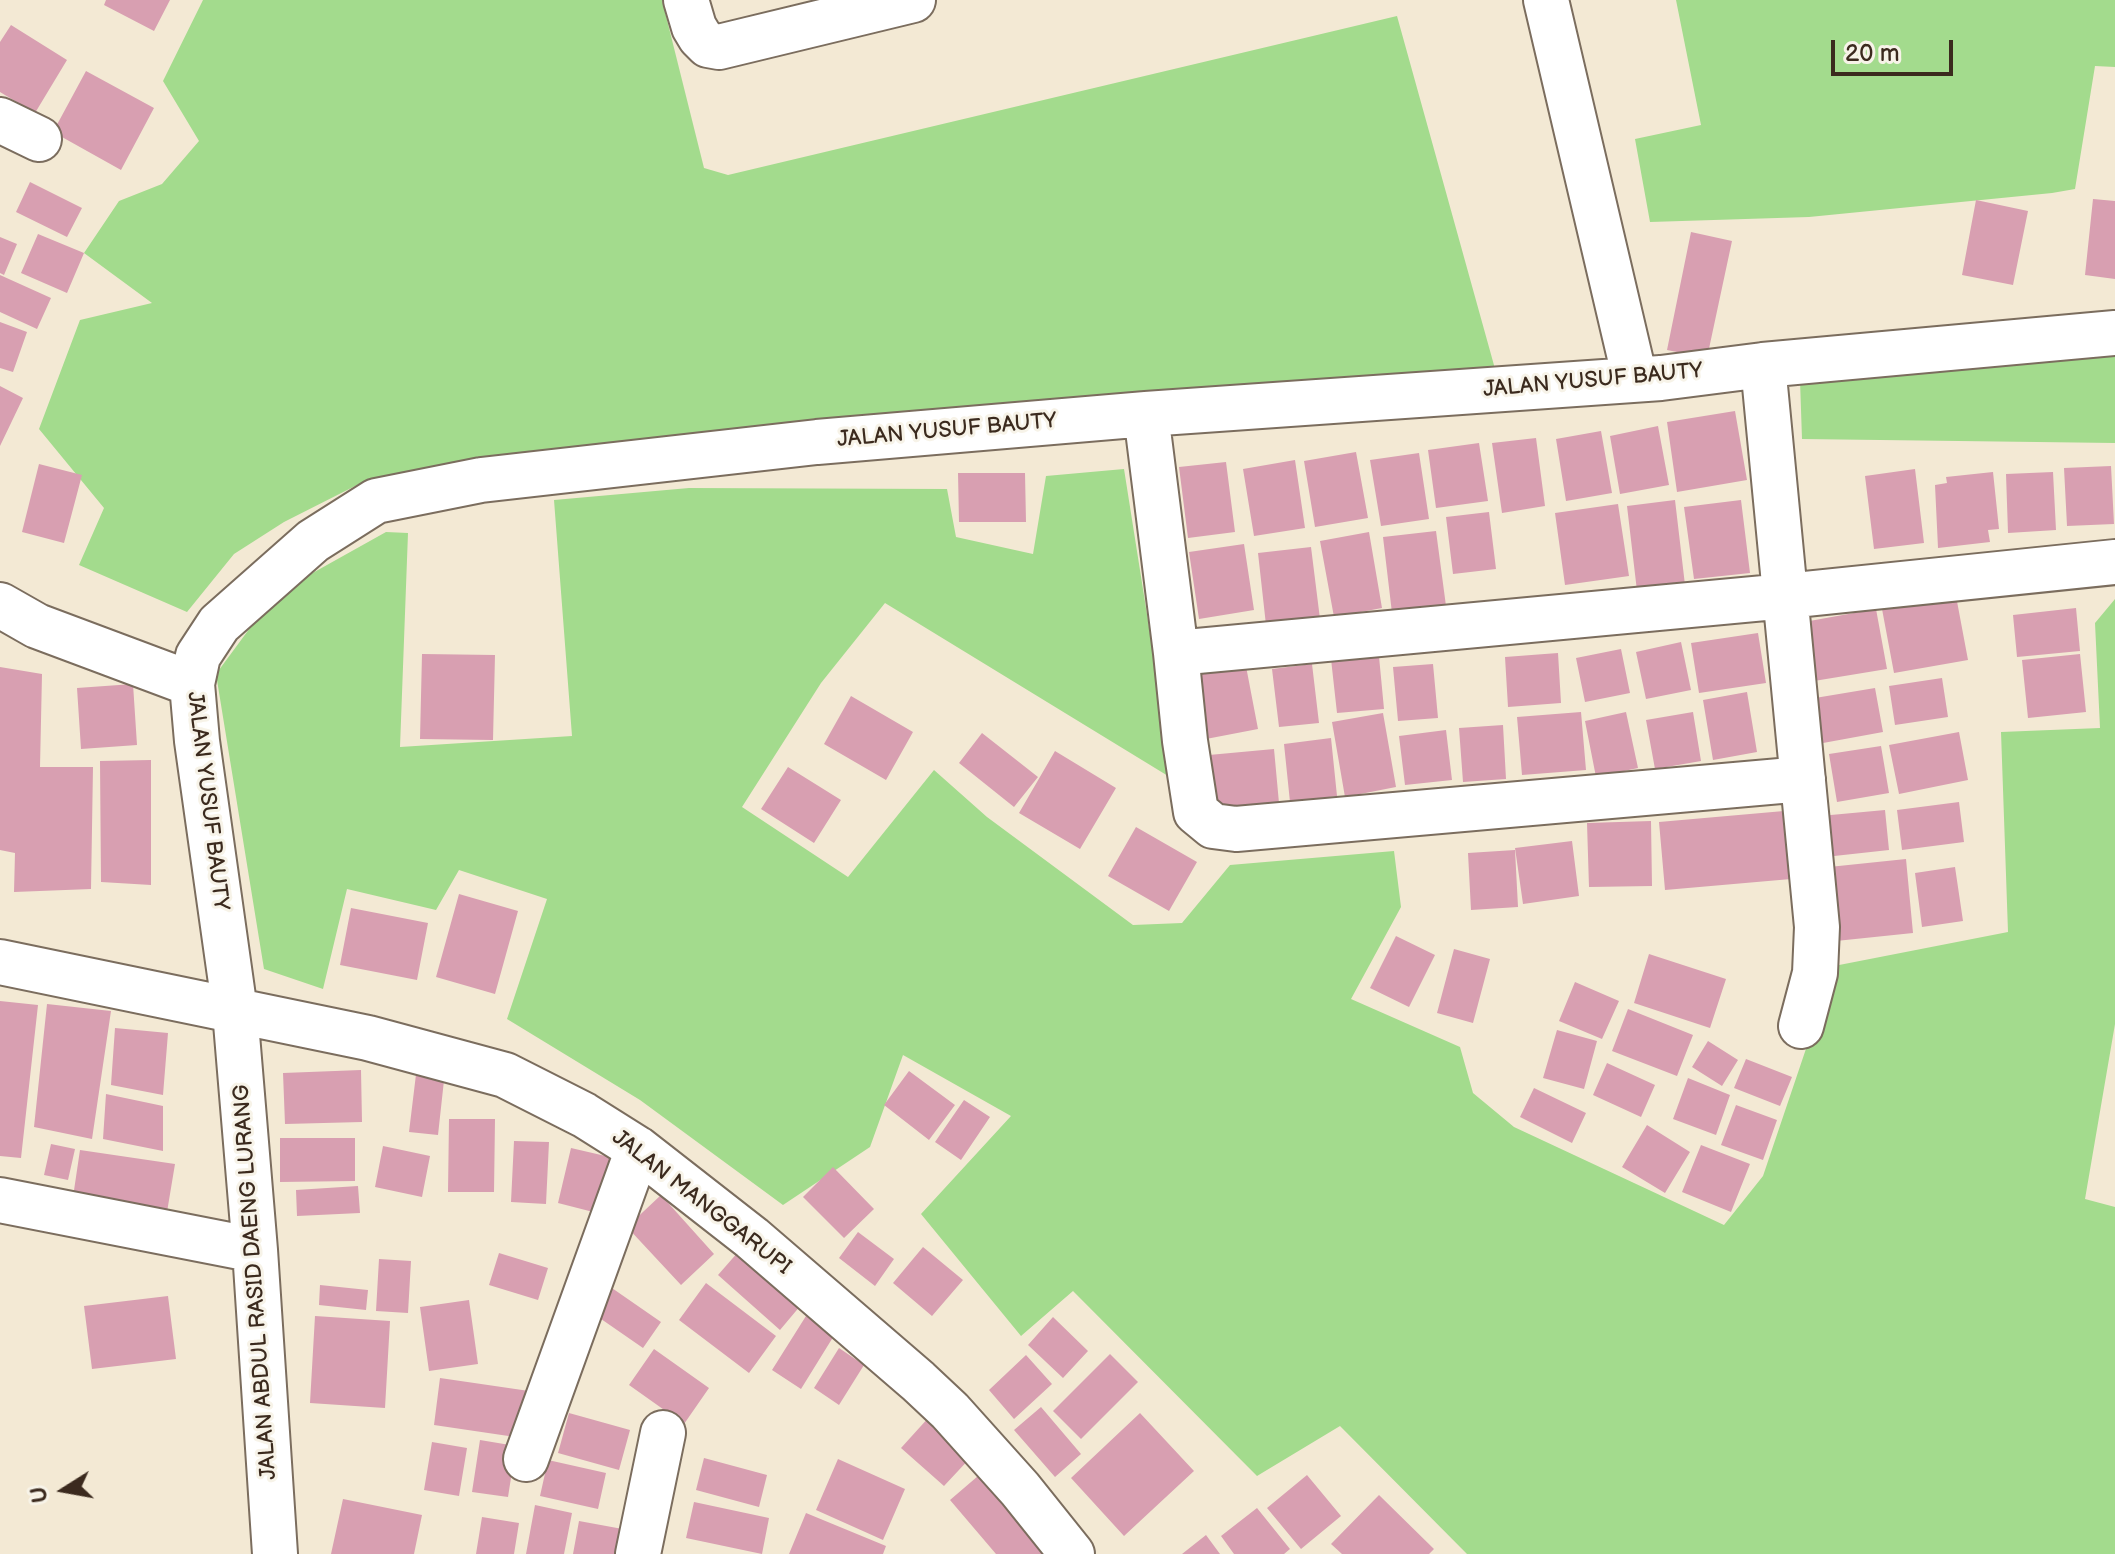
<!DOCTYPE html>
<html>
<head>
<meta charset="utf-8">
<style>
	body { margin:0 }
	#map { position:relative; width:2115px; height:1554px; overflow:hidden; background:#f3e9d4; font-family:"Balsamiq Sans",sans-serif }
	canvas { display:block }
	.north { position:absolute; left:24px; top:1450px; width:80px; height:80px; -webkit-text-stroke:6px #f7f3e8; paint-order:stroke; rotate:259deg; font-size:22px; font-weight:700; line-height:32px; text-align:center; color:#3b2a1e }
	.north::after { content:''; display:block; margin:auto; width:28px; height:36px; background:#3b2a1e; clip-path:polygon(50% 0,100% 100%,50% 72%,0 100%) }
	.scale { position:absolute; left:1831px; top:40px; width:122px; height:36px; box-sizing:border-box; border:4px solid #3b2a1e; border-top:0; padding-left:10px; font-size:24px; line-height:28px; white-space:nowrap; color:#3b2a1e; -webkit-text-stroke:6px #f7f3e8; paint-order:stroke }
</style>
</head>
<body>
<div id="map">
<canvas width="2115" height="1554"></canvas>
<div class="north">U</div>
<div class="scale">20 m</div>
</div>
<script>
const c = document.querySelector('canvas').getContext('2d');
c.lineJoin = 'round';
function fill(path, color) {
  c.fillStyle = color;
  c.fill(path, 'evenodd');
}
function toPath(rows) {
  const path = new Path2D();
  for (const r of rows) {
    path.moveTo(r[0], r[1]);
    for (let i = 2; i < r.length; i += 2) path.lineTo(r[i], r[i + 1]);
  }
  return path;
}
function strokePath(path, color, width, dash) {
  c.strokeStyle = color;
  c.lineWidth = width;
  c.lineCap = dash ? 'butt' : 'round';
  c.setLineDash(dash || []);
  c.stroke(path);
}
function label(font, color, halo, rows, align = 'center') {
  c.font = font + ' "Balsamiq Sans",sans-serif';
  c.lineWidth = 6;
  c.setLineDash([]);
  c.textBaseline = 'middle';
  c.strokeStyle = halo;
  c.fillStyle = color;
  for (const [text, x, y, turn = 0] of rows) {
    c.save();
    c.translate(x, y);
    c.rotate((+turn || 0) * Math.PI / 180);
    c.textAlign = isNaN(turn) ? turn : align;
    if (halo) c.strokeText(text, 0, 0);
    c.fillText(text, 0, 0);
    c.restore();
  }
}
const green = toPath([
	[203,0,662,0,704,168,728,175,1397,16,1497,376,710,436,365,481,284,522,234,554,187,612,79,565,104,508,39,429,80,320,152,303,84,253,119,201,162,184,199,141,163,81],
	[1676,0,2115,0,2115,67,2095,66,2075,189,2052,193,1809,217,1650,222,1635,139,1701,125],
	[2115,348,2115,443,1802,439,1800,380],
	[1124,469,1173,779,885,603,821,683,742,807,848,877,934,770,987,817,1133,925,1182,923,1230,865,1394,851,1401,907,1351,999,1460,1047,1473,1093,1514,1127,1724,1225,1763,1176,1834,966,2008,932,2001,732,2100,728,2095,623,2115,599,2115,1024,2085,1199,2115,1207,2115,1554,1467,1554,1340,1426,1257,1476,1073,1291,1021,1336,921,1214,1011,1116,903,1055,870,1147,783,1205,640,1100,507,1019,547,899,459,870,436,910,347,889,323,989,264,969,216,674,275,594,386,532,408,533,400,747,572,736,554,500,689,488,947,489,956,537,1033,554,1046,476]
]);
const building = toPath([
	[106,0,170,0,154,31,104,5],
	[11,25,67,60,35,113,0,92,0,42],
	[86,71,154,108,121,170,53,132],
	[30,182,82,208,67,237,16,212],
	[2093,199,2115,201,2115,279,2085,275],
	[1976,200,2028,211,2013,285,1962,275],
	[1691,232,1732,241,1707,358,1667,350],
	[38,234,84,253,67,293,21,273],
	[0,237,17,244,4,275,0,273],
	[0,275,51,298,37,329,0,312],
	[0,322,27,332,13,372,0,368],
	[0,386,23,398,0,446],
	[1735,411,1747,480,1677,492,1667,422],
	[1658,426,1669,485,1620,494,1610,436],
	[1601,431,1612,493,1566,501,1556,439],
	[1536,438,1545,506,1502,513,1492,443],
	[1479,443,1488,501,1436,508,1428,450],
	[1356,452,1368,518,1315,527,1304,461],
	[1419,453,1429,519,1381,526,1370,460],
	[1295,460,1305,528,1254,536,1243,469],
	[1226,462,1235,532,1188,538,1179,467],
	[39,464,82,475,64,543,22,532],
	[2111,466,2114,524,2067,526,2064,468],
	[1915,469,1924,543,1874,549,1865,476],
	[1993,472,1999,529,1988,530,1990,542,1938,548,1935,485,1947,483,1946,477],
	[2053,472,2056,530,2008,533,2006,474],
	[958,473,1025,473,1026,522,959,522],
	[1675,500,1685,585,1637,591,1627,506],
	[1741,500,1750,573,1694,579,1684,507],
	[1618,504,1629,576,1565,585,1555,513],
	[1489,512,1496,569,1453,574,1446,517],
	[1436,531,1446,606,1392,613,1383,537],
	[1369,532,1382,608,1334,617,1320,541],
	[1244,544,1254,610,1199,619,1189,552],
	[1311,547,1320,619,1266,625,1258,553],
	[1956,596,1968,660,1894,673,1882,609],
	[2076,608,2080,651,2017,657,2013,615],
	[1876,609,1887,669,1814,681,1804,622],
	[1758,633,1766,683,1699,693,1691,643],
	[1681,642,1691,690,1646,699,1636,652],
	[1378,646,1384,709,1337,713,1330,650],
	[1621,649,1630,693,1585,702,1576,658],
	[1558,653,1561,703,1508,707,1505,657],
	[422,654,495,655,493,740,420,739],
	[2080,654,2086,712,2028,718,2022,660],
	[1245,661,1258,729,1206,739,1193,671],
	[1312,664,1319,723,1279,727,1272,669],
	[1433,664,1438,718,1398,721,1393,667],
	[0,667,42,674,40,767,93,767,91,889,14,892,15,853,0,850],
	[1942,678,1948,717,1895,725,1889,686],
	[133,684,137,745,81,749,77,688],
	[1875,688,1883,732,1823,743,1815,698],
	[1747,692,1757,752,1713,760,1703,700],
	[851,696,913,732,886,780,824,744],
	[1581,712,1586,770,1522,775,1517,717],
	[1626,712,1638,768,1596,777,1585,721],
	[1693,712,1701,761,1655,769,1646,720],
	[1383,713,1396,787,1345,797,1332,722],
	[1503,725,1506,779,1463,782,1459,728],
	[1446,730,1452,780,1405,785,1399,736],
	[1959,732,1968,780,1899,794,1889,745],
	[982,733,1038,777,1014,807,959,763],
	[1331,738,1337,796,1290,802,1284,744],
	[1881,746,1889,793,1837,802,1829,754],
	[1274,749,1279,803,1214,809,1209,755],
	[1055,751,1116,788,1080,849,1019,813],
	[151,760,151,885,101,882,100,761],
	[788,767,841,800,814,843,761,809],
	[1959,802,1964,842,1902,850,1897,810],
	[1885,810,1889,850,1825,857,1820,816],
	[1784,811,1791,879,1665,890,1659,822],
	[1651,821,1652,886,1589,887,1587,823],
	[1136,827,1197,862,1169,911,1108,876],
	[1572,841,1579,896,1523,904,1515,848],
	[1515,850,1518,907,1471,910,1468,853],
	[1906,859,1913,933,1836,941,1829,867],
	[1955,867,1963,921,1922,927,1915,873],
	[459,894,518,911,495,994,436,977],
	[351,908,428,923,417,980,340,965],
	[1396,936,1435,955,1409,1007,1370,988],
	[1454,949,1490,959,1473,1023,1437,1013],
	[1649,954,1726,979,1710,1028,1634,1003],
	[1575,982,1619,1001,1602,1039,1559,1021],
	[0,1001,38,1005,21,1158,0,1156],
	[47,1004,111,1011,92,1139,34,1127],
	[1628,1009,1693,1035,1677,1076,1612,1051],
	[115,1028,168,1033,163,1095,111,1085],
	[1557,1030,1597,1041,1584,1089,1543,1078],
	[1708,1041,1738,1060,1722,1086,1692,1067],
	[418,1058,446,1062,438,1135,409,1132],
	[1746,1059,1792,1077,1780,1106,1734,1088],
	[1607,1063,1655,1085,1641,1117,1593,1095],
	[361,1070,362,1122,285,1124,283,1073],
	[909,1071,955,1105,929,1140,884,1105],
	[1688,1078,1730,1095,1716,1135,1673,1119],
	[1534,1088,1586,1113,1572,1143,1520,1117],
	[106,1094,163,1106,163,1151,103,1139],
	[964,1100,990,1117,961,1160,935,1142],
	[1736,1105,1777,1120,1763,1160,1721,1145],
	[449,1119,495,1119,494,1192,448,1192],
	[1647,1125,1690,1152,1665,1193,1622,1167],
	[280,1138,355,1138,355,1181,280,1182],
	[514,1141,549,1142,546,1204,511,1202],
	[51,1144,75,1149,68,1180,44,1175],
	[1701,1145,1750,1164,1731,1212,1682,1192],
	[383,1146,430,1156,422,1197,375,1187],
	[571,1148,614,1158,601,1214,558,1203],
	[80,1150,175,1164,167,1212,73,1197],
	[833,1167,874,1209,844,1238,803,1197],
	[358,1186,360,1213,297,1216,296,1190],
	[661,1195,714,1254,681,1285,627,1227],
	[858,1232,894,1259,875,1286,839,1258],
	[923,1247,963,1280,932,1316,893,1283],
	[739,1251,801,1305,780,1330,718,1275],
	[499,1253,548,1268,538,1300,489,1285],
	[379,1259,411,1261,408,1313,376,1311],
	[706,1283,776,1336,749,1373,679,1320],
	[320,1285,368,1290,366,1310,319,1305],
	[609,1286,661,1322,643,1348,591,1312],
	[168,1296,176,1359,92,1369,84,1306],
	[469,1300,478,1364,429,1371,420,1307],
	[315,1316,390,1321,385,1408,310,1403],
	[806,1316,835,1334,801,1389,772,1370],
	[1053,1317,1088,1351,1063,1378,1028,1345],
	[839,1348,864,1365,839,1405,814,1388],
	[654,1349,709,1388,684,1424,629,1385],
	[1110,1354,1138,1382,1081,1439,1053,1411],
	[1026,1355,1052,1384,1014,1419,989,1390],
	[440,1378,529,1391,522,1438,434,1425],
	[1041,1407,1081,1454,1055,1477,1014,1430],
	[569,1413,630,1430,619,1470,558,1453],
	[1140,1413,1194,1471,1124,1536,1071,1478],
	[930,1416,972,1456,944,1486,901,1448],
	[480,1440,516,1446,508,1497,472,1492],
	[432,1442,467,1448,459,1496,424,1490],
	[704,1458,767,1475,759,1507,696,1490],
	[838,1459,905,1489,883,1540,816,1510],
	[548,1460,606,1473,598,1509,540,1496],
	[985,1470,1057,1554,996,1554,950,1500],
	[1307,1475,1341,1516,1301,1549,1267,1508],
	[1379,1495,1434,1549,1429,1554,1342,1554,1331,1544],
	[343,1499,422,1515,414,1554,331,1554],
	[694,1502,769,1518,762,1554,686,1538],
	[535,1505,572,1513,564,1554,526,1554],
	[1257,1508,1290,1549,1284,1554,1234,1554,1221,1536],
	[806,1513,886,1546,883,1554,789,1554],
	[482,1517,519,1523,514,1554,476,1554],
	[579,1521,628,1530,623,1554,573,1554],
	[1206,1535,1220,1554,1182,1554]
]);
const minor = toPath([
	[686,0,694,27,700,37,708,45,719,47,913,0],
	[1546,0,1635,379],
	[0,120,39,139],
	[1763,365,1817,927,1815,973,1801,1026],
	[1146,414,1176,653,1185,741,1196,812,1213,826,1236,829,1803,779],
	[0,605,37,626,192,684],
	[1176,653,1786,596,2115,562],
	[0,962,368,1038,505,1075,584,1115,638,1149,752,1238,918,1381,950,1411,1020,1489,1072,1554],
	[0,1200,255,1250],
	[526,1459,638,1149],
	[275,1554,255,1250,235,1011,197,741,192,684,198,656,219,624,313,541,376,501,481,480,817,442,1146,414,1661,378,1763,365,2115,333],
	[638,1554,663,1433]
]);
const streetNames = [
	["JALAN YUSUF BAUTY",1593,381,-5],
	["JALAN YUSUF BAUTY",947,431,-5],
	["JALAN YUSUF BAUTY",207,801,83],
	["JALAN MANGGARUPI",701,1203,38],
	["JALAN ABDUL RASID DAENG LURANG",256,1282,-94]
];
fill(green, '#a3db8d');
fill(building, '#d89fb1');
strokePath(minor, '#7b6d5e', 48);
strokePath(minor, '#fff', 44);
label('22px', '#3b2a1e', '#f7f3e8', streetNames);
</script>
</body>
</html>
